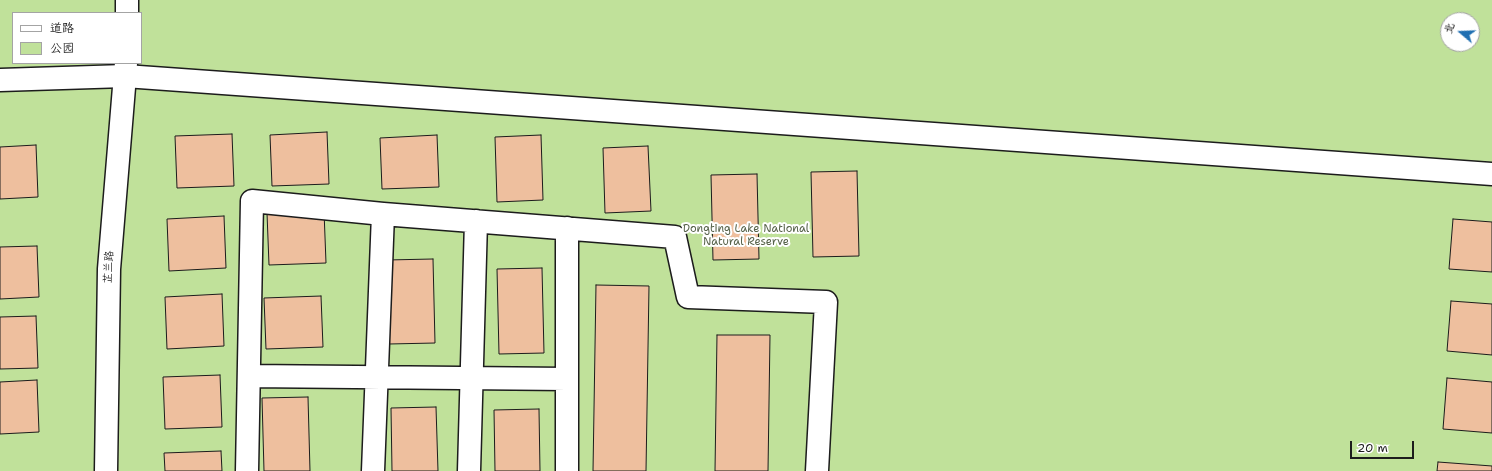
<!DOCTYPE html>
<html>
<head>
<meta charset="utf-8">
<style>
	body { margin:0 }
	#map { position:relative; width:1492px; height:471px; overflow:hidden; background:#fff; font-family:"Shantell Sans","LXGW WenKai TC",sans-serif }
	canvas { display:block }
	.legend { position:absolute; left:12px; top:12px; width:130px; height:52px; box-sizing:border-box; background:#fff; border:1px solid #a4a4a4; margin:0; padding:5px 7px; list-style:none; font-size:12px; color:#1c1c1c }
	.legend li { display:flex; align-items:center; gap:8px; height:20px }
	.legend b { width:20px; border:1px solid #a4a4a4 }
	.north { position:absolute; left:1440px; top:12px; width:40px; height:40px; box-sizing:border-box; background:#fff; border:1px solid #a4a4a4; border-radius:50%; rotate:289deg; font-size:11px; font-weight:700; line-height:16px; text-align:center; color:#1c1c1c }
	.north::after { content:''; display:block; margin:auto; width:14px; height:18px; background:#1f6fb2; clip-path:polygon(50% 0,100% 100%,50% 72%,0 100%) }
	.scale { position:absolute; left:1350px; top:441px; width:64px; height:18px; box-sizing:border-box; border:2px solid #1c1c1c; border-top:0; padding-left:5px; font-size:12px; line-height:14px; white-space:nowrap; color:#1c1c1c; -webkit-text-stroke:3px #fff; paint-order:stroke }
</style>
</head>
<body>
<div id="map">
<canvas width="1492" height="471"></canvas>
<ul class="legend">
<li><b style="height:5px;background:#fff"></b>道路</li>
<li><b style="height:11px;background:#c0e19a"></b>公园</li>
</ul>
<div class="north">北</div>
<div class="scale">20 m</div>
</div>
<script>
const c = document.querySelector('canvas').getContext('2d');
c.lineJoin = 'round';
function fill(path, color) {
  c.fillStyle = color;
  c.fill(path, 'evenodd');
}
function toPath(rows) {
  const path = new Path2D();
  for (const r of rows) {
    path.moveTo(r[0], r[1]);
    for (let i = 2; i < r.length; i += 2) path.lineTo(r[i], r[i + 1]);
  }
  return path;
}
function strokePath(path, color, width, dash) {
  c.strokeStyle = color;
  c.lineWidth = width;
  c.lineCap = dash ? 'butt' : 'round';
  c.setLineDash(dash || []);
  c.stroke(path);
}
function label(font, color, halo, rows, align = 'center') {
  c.font = font + ' "Shantell Sans","LXGW WenKai TC",sans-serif';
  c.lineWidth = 4;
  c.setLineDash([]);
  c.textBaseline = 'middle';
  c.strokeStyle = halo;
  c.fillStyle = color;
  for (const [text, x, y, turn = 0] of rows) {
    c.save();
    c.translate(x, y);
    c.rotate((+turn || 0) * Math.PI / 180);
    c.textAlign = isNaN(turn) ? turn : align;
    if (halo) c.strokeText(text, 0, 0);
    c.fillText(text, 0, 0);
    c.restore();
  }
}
const green = toPath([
	[0,0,1492,0,1492,471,0,471],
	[13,13,141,13,141,63,13,63],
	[1448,20,1472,20,1472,44,1448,44]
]);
const building = toPath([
	[327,132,329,184,272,186,270,135,327,132],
	[232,134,234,186,177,188,175,136,232,134],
	[437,135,439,187,382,189,380,138,437,135],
	[541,135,543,200,497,202,495,137,541,135],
	[36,145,38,197,0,199,0,147,36,145],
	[648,146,651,211,605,213,603,148,648,146],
	[857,171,859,256,813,257,811,172,857,171],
	[757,174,759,259,713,260,711,175,757,174],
	[324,211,326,263,269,265,267,213,324,211],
	[224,216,226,268,169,271,167,219,224,216],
	[1453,219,1492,222,1492,272,1449,269,1453,219],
	[37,246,39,297,0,299,0,247,37,246],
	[433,259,435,343,389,344,387,260,433,259],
	[542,268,544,353,499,354,497,269,542,268],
	[596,285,649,286,646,471,593,471,596,285],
	[222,294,224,346,167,349,165,297,222,294],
	[321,296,323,347,266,349,264,298,321,296],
	[1451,301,1492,304,1492,355,1447,351,1451,301],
	[36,316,38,368,0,369,0,317,36,316],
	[717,335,770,335,768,471,715,471,717,335],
	[220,375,222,427,165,429,163,377,220,375],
	[1447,378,1492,382,1492,433,1443,429,1447,378],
	[37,380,39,432,0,434,0,382,37,380],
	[308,397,310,471,264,471,262,398,308,397],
	[436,407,438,471,392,471,391,408,436,407],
	[539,409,540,471,495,471,494,410,539,409],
	[221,451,222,471,165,471,164,453,221,451],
	[1438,462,1492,466,1492,471,1437,471,1438,462]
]);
const street = toPath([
	[0,80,125,76,1492,174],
	[567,228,567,471],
	[249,376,567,379],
	[247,471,252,201,383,214,675,237,688,297,826,302,817,471],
	[373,471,383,214],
	[469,471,476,221]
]);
const secondary = toPath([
	[127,0,127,13],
	[106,471,109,269,126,63]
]);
const parkNames = [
	["Dongting Lake National",746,229],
	["Natural Reserve",746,242]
];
const streetNames = [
	["芷兰路",109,267,-87]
];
fill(green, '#c0e19a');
fill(building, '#eebf9e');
strokePath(building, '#1c1c1c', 1);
strokePath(street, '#1c1c1c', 25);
strokePath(secondary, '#1c1c1c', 25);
strokePath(street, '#fff', 22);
strokePath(secondary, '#fff', 22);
label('11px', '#556148', '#fff', parkNames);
label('11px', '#1c1c1c', '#fff', streetNames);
</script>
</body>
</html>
